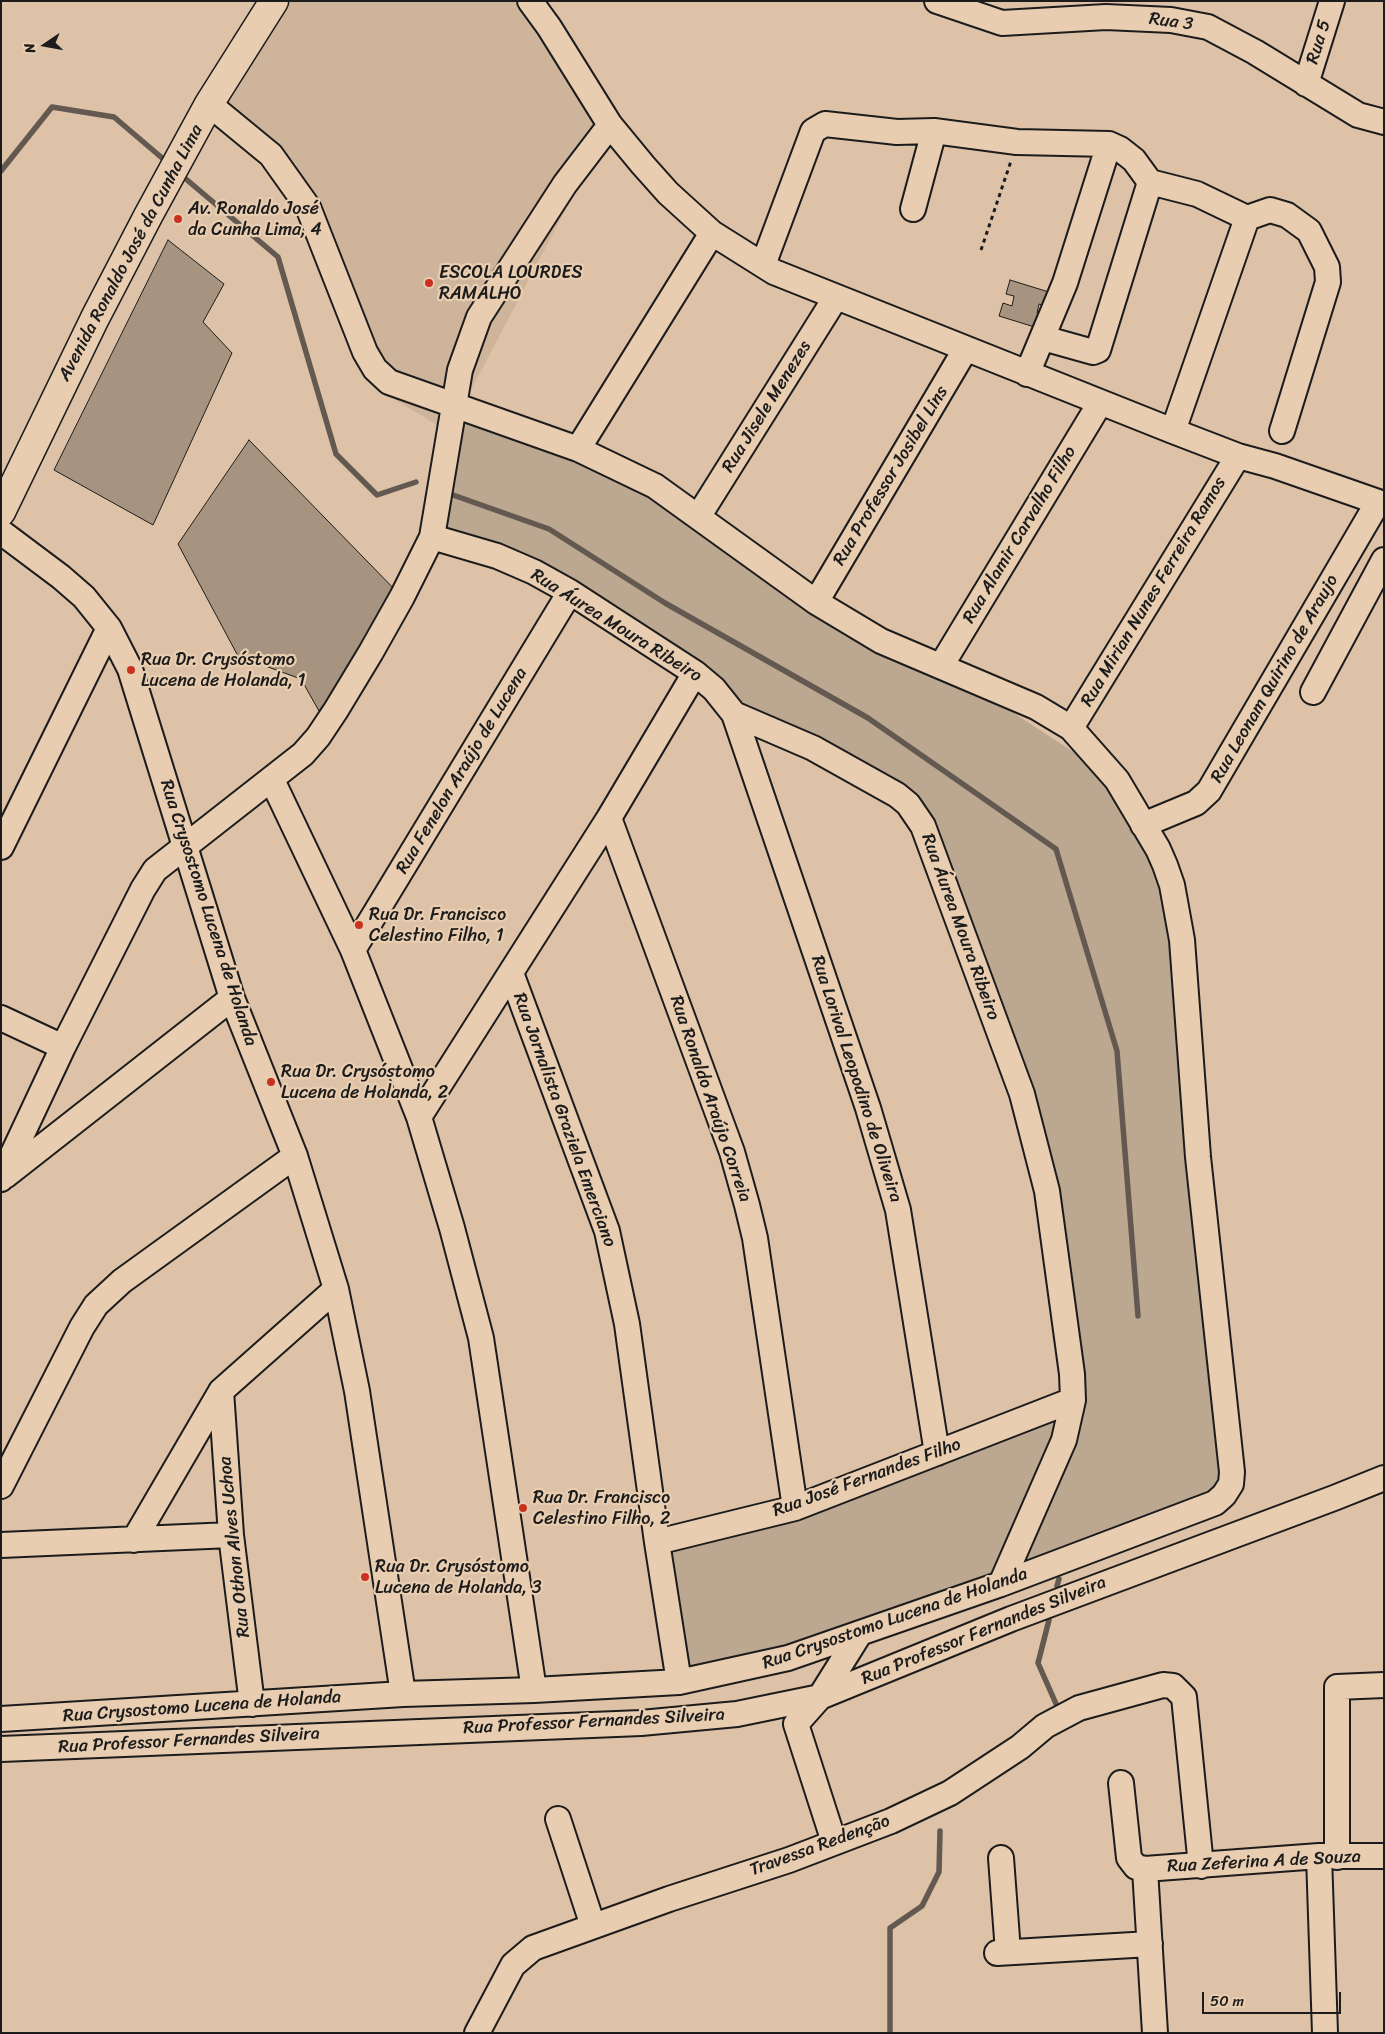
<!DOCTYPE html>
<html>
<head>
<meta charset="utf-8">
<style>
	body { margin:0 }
	#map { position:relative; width:1385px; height:2034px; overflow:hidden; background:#ddc2a7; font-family:Sriracha,sans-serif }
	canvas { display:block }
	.frame { position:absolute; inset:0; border:2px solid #1c1c1c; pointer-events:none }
	.north { position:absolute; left:20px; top:20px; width:50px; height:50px; -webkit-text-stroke:4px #e9cdb0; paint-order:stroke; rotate:258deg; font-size:14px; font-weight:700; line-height:20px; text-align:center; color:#1c1c1c }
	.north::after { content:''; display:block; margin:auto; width:18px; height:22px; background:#1c1c1c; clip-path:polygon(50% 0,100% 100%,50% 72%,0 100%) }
	.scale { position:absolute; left:1202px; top:1992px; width:139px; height:22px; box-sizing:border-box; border:2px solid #1c1c1c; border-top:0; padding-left:6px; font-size:15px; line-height:18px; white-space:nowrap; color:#1c1c1c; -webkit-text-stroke:4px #e9cdb0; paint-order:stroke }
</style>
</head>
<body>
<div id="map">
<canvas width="1385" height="2034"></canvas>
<div class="frame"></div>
<div class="north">N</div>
<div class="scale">50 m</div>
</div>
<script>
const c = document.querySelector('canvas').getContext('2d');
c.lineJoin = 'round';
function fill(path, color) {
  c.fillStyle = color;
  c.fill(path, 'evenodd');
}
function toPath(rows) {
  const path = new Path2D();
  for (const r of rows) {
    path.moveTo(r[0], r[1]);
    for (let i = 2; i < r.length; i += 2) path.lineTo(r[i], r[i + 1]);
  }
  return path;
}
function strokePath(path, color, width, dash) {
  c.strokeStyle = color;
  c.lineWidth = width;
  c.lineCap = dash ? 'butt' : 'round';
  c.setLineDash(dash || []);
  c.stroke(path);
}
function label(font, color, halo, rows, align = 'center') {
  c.font = font + ' Sriracha,sans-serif';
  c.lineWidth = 4.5;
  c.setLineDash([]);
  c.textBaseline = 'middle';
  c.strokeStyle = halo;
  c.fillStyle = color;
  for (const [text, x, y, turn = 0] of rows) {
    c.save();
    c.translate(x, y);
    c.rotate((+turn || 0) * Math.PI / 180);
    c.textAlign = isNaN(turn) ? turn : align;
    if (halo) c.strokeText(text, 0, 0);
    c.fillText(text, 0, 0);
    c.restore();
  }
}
const built = toPath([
	[274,1,530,1,610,125,449,432,372,386,290,180,209,104]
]);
const green = toPath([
	[454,404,698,517,941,666,1117,780,1179,922,1224,1495,1001,1584,679,1682,657,1542,795,1508,1069,1401,1047,1191,923,826,897,795,734,714,570,592,432,537]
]);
const stream = toPath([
	[1,171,52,107,114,117,168,163],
	[180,174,278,257,336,454,377,495,416,482],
	[453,495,549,529,665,603,868,718,1056,849,1117,1051,1138,1316],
	[1057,1586,1059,1579],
	[1049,1620,1038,1663,1057,1706],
	[890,2033,890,1928,922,1906,939,1872,940,1831]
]);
const building = toPath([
	[168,240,224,284,203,322,232,353,153,525,54,470,168,240],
	[1010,280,1052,293,1048,307,1039,304,1037,313,1045,316,1041,329,999,316,1003,303,1012,306,1014,296,1006,294,1010,280],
	[249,440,402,597,319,711,301,679,238,656,178,544,249,440]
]);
const path = toPath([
	[981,250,1011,161]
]);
const minor = toPath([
	[530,1,549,27,610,125,643,165,668,193,712,233,774,272,1173,431,1238,456,1275,466,1384,504],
	[937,1,1002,23,1106,17,1171,20,1208,27,1255,52,1358,115,1384,122],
	[1306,84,1332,1],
	[913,209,934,131],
	[763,265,813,131,825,124,897,132,934,131,1017,142,1109,144,1120,149,1134,160,1150,182,1197,194,1247,218,1270,210,1287,215,1309,231,1327,267,1328,282,1282,431],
	[1043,338,1093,352,1098,350,1150,182],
	[1027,374,1065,283,1109,144],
	[1173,431,1247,218],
	[578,449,712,233],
	[698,517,836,297],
	[1,532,61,577,84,597,109,628,130,669,232,998,295,1156,336,1289,357,1391,403,1694],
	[432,537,497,556,534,572,570,592,695,673,714,689,734,714,813,748,897,795,908,804,923,826,1022,1094,1047,1191,1072,1374,1073,1400,1064,1440,1001,1584],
	[816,602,965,350],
	[941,666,1100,403],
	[1313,692,1384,560],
	[734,714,868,1108,898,1210,937,1453],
	[1071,728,1238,456],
	[272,780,353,950,419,1117,452,1228,481,1338,534,1690],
	[609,818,732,1152,747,1205,755,1238,795,1508],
	[1143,825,1196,803,1209,791,1378,502],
	[1,847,109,628],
	[353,950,570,592],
	[511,973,607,1231,627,1324,657,1542,679,1682],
	[1,1018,63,1047],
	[419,1117,609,818,695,673],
	[5,1176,232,998],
	[1,1179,63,1047,143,889,155,870,303,754,318,737,336,710,371,652,402,597,432,537,460,370,479,317,565,184,610,125],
	[221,1391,231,1535,252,1704],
	[1,1486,82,1327,96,1305,122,1281,295,1156],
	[134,1540,221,1391,336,1289],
	[657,1542,795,1508,1073,1400],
	[1,1545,231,1535],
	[1,1719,403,1694,534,1690,679,1682,788,1658,1001,1584,1215,1503,1224,1495,1231,1484,1232,1472,1198,1157,1182,940,1172,885,1165,865,1158,849,1117,780,1071,728,1036,707,881,641,816,602,655,486,578,449,389,382,375,369,365,352,308,207,271,155,209,104],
	[1,1749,641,1723,737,1714,820,1697,1011,1619,1334,1498,1384,1478],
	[1121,1783,1129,1858,1136,1867,1145,1869,1319,1856,1384,1856],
	[558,1819,593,1926],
	[834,1842,796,1724,820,1697,860,1633],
	[1319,1856,1325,2033],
	[1337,1857,1337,1687,1384,1685],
	[1001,1858,1008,1952],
	[1145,1869,1155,2033],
	[997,1953,1150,1944],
	[477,2033,513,1965,533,1948,669,1899,789,1860,891,1821,950,1793,1020,1747,1045,1726,1079,1708,1163,1685,1173,1686,1184,1697,1201,1866]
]);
const major = toPath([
	[1,512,95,318,148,216,209,104,274,1]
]);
const markers = [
	[178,219,5,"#c8321e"],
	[429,283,5,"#c8321e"],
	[131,670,5,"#c8321e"],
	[359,925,5,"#c8321e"],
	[271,1082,5,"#c8321e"],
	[523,1508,5,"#c8321e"],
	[365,1577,5,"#c8321e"]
];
const streetNames = [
	["Rua 3",1171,22,8],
	["Rua 5",1319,42,-73],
	["Avenida Ronaldo José da Cunha Lima",131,253,-62],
	["Rua Jisele Menezes",767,407,-58],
	["Rua Professor Josibel Lins",891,476,-59],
	["Rua Alamir Carvalho Filho",1020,535,-59],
	["Rua Mirian Nunes Ferreira Ramos",1154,592,-59],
	["Rua Áurea Moura Ribeiro",616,626,32],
	["Rua Leonam Quirino de Araujo",1275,679,-60],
	["Rua Fenelon Araújo de Lucena",462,771,-59],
	["Rua Crysostomo Lucena de Holanda",208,913,72],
	["Rua Áurea Moura Ribeiro",960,927,70],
	["Rua Lorival Leopodino de Oliveira",856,1079,72],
	["Rua Ronaldo Araújo Correia",710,1099,71],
	["Rua Jornalista Graziela Emerciano",564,1120,70],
	["Rua José Fernandes Filho",867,1478,-20],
	["Rua Othon Alves Uchoa",235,1547,-96],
	["Rua Crysostomo Lucena de Holanda",895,1619,-19],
	["Rua Professor Fernandes Silveira",984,1631,-22],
	["Rua Crysostomo Lucena de Holanda",202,1707,-4],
	["Rua Professor Fernandes Silveira",594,1722,-3],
	["Rua Professor Fernandes Silveira",189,1741,-3],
	["Travessa Redenção",820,1846,-20],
	["Rua Zeferina A de Souza",1264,1862,-3]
];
const poiNames = [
	["Av. Ronaldo José",188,209],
	["da Cunha Lima, 4",188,230],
	["ESCOLA LOURDES",439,273],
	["RAMALHO",439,294],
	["Rua Dr. Crysóstomo",141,660],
	["Lucena de Holanda, 1",141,681],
	["Rua Dr. Francisco",369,915],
	["Celestino Filho, 1",369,936],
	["Rua Dr. Crysóstomo",281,1072],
	["Lucena de Holanda, 2",281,1093],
	["Rua Dr. Francisco",533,1498],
	["Celestino Filho, 2",533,1519],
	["Rua Dr. Crysóstomo",375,1567],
	["Lucena de Holanda, 3",375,1588]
];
fill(built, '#cdb49b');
fill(green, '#bca790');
strokePath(stream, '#635950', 5.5);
fill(building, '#a79480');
strokePath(building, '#1c1c1c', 1);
strokePath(minor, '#1c1c1c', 28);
strokePath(major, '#1c1c1c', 31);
strokePath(path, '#1c1c1c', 3, [4, 4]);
strokePath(minor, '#e9cdb0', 24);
strokePath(major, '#e9cdb0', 28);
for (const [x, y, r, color] of markers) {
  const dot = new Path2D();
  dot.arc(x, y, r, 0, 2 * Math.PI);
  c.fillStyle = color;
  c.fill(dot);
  strokePath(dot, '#e9cdb0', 2);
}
label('18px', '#1c1c1c', '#e9cdb0', streetNames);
label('18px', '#1c1c1c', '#e9cdb0', poiNames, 'left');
</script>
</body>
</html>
